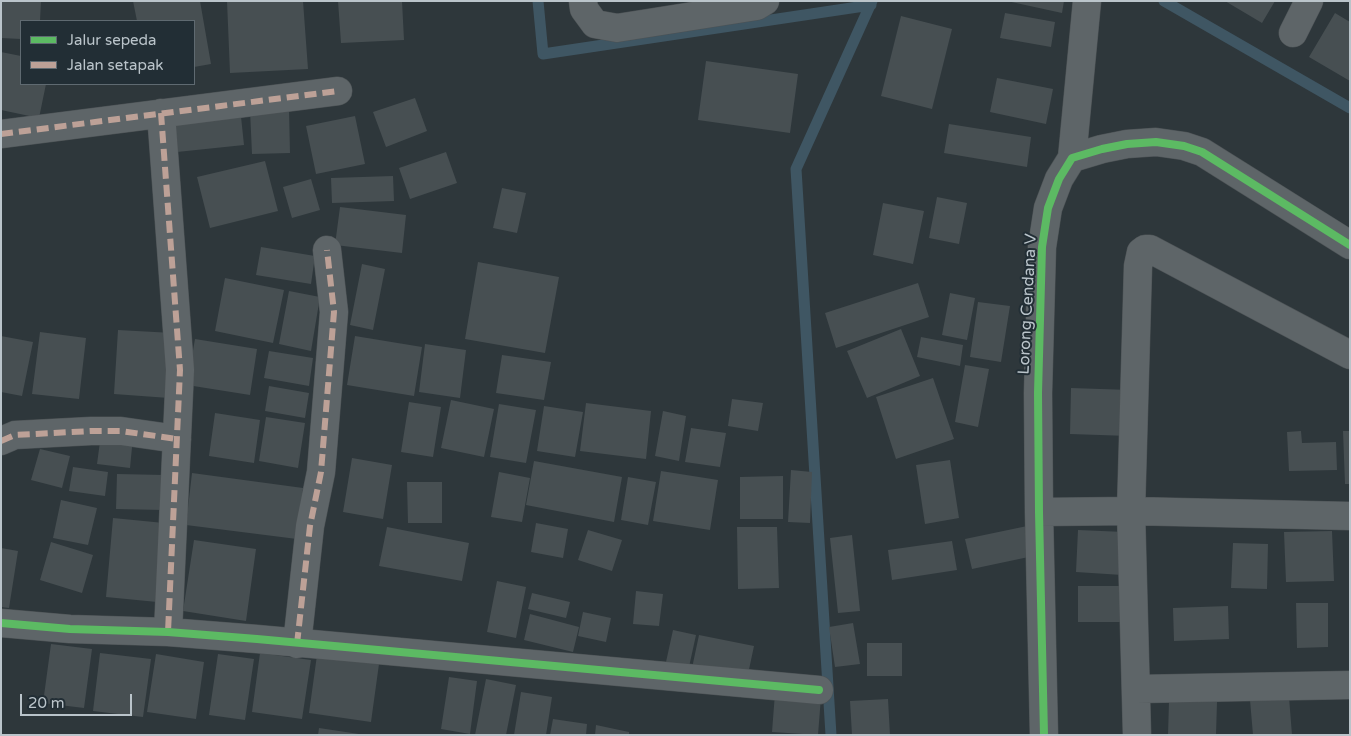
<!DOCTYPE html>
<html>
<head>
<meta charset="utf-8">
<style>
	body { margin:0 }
	#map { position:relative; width:1351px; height:736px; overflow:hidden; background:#2e373b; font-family:"Varela Round",sans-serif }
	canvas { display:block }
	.frame { position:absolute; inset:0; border:2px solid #bac4ca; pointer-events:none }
	.legend { position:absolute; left:20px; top:20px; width:175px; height:65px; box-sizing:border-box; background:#222e35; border:1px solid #5f6a71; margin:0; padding:6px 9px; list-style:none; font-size:15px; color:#bac4ca }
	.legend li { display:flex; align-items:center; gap:10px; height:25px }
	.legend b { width:25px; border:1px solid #5f6a71 }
	.scale { position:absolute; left:20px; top:694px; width:112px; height:22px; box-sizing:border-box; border:2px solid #bac4ca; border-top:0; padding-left:6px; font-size:15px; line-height:18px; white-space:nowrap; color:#bac4ca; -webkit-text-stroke:4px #222e35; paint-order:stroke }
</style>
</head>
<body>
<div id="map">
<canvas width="1351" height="736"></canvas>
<div class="frame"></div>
<ul class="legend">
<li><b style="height:6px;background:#5cba63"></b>Jalur sepeda</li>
<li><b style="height:6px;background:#bda197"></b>Jalan setapak</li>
</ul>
<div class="scale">20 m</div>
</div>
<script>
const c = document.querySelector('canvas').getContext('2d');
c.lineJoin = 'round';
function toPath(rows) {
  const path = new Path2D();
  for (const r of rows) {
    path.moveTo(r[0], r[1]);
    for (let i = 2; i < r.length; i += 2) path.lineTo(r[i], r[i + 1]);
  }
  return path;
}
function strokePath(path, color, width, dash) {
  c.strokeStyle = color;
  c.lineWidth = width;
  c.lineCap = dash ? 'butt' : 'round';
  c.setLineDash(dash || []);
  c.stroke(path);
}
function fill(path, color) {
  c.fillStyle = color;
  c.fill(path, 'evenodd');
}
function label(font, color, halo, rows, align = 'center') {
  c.font = font + ' "Varela Round",sans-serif';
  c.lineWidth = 4;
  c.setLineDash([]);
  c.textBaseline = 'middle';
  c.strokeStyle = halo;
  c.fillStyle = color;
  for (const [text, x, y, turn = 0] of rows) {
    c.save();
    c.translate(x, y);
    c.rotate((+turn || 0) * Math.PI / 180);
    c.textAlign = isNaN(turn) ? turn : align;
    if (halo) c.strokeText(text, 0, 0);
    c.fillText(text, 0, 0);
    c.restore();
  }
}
const stream = toPath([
	[538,1,543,54,871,5],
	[1164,1,1350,108],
	[831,735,796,169,872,1]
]);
const building = toPath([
	[1,1,41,1,40,21,21,21,21,39,1,38],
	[133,1,200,1,211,64,194,67,194,21,137,21],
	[227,1,303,1,308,69,230,73],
	[338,1,402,1,404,40,341,43],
	[1007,1,1064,1,1062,13],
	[1225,1,1275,1,1262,23],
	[1005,13,1055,22,1051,47,1000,38],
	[1335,13,1350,22,1350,81,1309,57],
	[901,16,952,29,932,109,881,96],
	[1,52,21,56,21,84,46,84,39,118,1,110],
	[706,61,798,74,790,133,698,120],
	[997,78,1053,89,1046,124,990,112],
	[415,98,427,131,386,147,373,112],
	[240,107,244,145,177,152,173,114],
	[289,109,290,153,252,154,250,110],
	[355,116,365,164,316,174,306,126],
	[949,124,1031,137,1027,167,944,153],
	[446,152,457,183,410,199,399,168],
	[265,161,278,211,210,228,197,177],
	[393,176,394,201,332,203,331,178],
	[311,179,320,210,292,218,283,187],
	[502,188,526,193,517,233,493,228],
	[937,197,967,203,959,244,929,238],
	[883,203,924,211,913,264,873,255],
	[340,207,406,215,402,253,335,245],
	[261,247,315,256,311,284,256,275],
	[478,262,559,277,545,353,465,339],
	[362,264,385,269,373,330,350,325],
	[225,278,284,290,273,343,215,331],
	[918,283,929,317,836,348,825,313],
	[289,291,320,297,311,351,279,344],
	[950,293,975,298,967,340,942,335],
	[978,302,1010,306,1001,362,970,357],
	[901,329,920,376,867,398,847,351],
	[118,330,173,333,169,398,114,394],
	[40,332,86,338,79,399,32,394],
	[1,336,33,342,22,396,1,392],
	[355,336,422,347,414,396,347,385],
	[921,337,963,345,960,366,917,357],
	[195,339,257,349,250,395,187,385],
	[425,344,466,350,460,398,419,392],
	[269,351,313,358,309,386,264,378],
	[502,355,551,362,544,400,496,393],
	[965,365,989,369,978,427,955,422],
	[933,378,954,439,896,459,876,397],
	[269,386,309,393,305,418,265,411],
	[1071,388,1130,390,1129,436,1070,434],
	[732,399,763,403,758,431,728,426],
	[451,400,494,409,484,457,441,448],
	[409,402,441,407,433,457,401,452],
	[586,403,651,411,646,459,580,451],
	[499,404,536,410,526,463,490,457],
	[544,406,583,412,575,457,537,451],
	[663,411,686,416,679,461,655,456],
	[215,413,260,420,254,463,209,456],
	[266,417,305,423,298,468,259,461],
	[691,428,726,433,720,467,685,462],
	[1301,431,1302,443,1336,442,1337,470,1289,471,1287,432],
	[1343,431,1350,431,1350,484,1345,484],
	[101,434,133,437,130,468,97,464],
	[40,449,70,456,62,488,31,480],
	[352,458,392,465,383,519,343,512],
	[950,460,959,518,925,524,916,465],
	[534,461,622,477,614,522,526,505],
	[73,467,108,472,105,496,69,491],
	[791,470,812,472,810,523,788,522],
	[661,471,718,480,710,530,653,521],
	[499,472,530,478,522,522,491,517],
	[192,473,303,488,297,539,186,525],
	[117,474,164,475,163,510,116,509],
	[783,476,783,519,740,519,740,477],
	[628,477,656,482,648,525,621,520],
	[407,482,442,482,442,523,408,523],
	[61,500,97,508,88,545,53,538],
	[113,518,164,523,157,602,106,597],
	[536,523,568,529,563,558,531,552],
	[1032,525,1038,555,972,569,965,539],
	[387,527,469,543,462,581,379,566],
	[737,527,777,527,779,588,738,589],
	[588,530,622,540,612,571,578,560],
	[1078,530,1125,532,1122,575,1076,572],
	[1332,531,1334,581,1286,582,1284,532],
	[852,535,860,611,838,613,830,538],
	[194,540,256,549,246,621,183,611],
	[952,541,957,570,892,580,888,550],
	[51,542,93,555,82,593,40,580],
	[1233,543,1268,544,1267,589,1231,588],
	[1,548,18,551,9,608,1,607],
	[497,581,526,587,516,638,487,632],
	[1078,586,1127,586,1127,622,1078,622],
	[636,591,663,594,659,626,633,624],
	[532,593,570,602,566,618,528,609],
	[1296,603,1328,603,1328,647,1297,648],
	[1228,606,1229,639,1174,641,1173,608],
	[583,612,611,618,606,642,578,636],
	[530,614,579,627,573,652,524,640],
	[853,623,860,664,835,667,829,627],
	[673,630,696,635,689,667,666,662],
	[699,635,754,646,747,679,692,668],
	[867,643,902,643,902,676,867,676],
	[51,644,92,649,84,708,43,703],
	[100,653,151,659,143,717,93,711],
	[260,653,311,660,302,719,252,712],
	[156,654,204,662,196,719,147,712],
	[218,654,254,659,245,720,209,715],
	[317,655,379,664,371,722,309,713],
	[449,677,477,681,470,734,441,729],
	[486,679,516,685,506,735,475,735],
	[521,692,552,697,546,735,514,735],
	[775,693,821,697,818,735,772,732],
	[1289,697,1292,735,1253,735,1250,700],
	[888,699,890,735,852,735,850,701],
	[1169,701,1217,702,1216,735,1168,735],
	[553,719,587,724,586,735,550,735],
	[596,725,629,732,629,735,595,735],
	[319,728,359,734,359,735,318,735]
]);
const minor = toPath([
	[583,1,584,9,595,24,617,28,757,6,765,1],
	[1293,33,1309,1],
	[161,113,180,370,168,632],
	[1,134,338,91],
	[1072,158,1087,1],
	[1,441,15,435,91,431,121,431,177,439],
	[1039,512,1131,511,1350,516],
	[1,623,70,629,168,632,257,639,819,690],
	[297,644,310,526,321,472,334,312,327,250],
	[1137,689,1350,685],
	[1044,735,1039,512,1038,393,1042,247,1048,208,1059,179,1072,158,1102,149,1127,144,1156,142,1184,146,1202,152,1350,245],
	[1137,735,1131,511,1138,266,1141,252,1145,249,1150,249,1350,355]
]);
const quiet = toPath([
	[161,113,180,370,168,632],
	[1,134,338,91],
	[1,441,15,435,91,431,121,431,177,439],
	[297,644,310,526,321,472,334,312,327,250]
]);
const cycleway = toPath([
	[1,623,70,629,168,632,257,639,819,690],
	[1044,735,1039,512,1038,393,1042,247,1048,208,1059,179,1072,158,1102,149,1127,144,1156,142,1184,146,1202,152,1350,245]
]);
const streetNames = [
	["Lorong Cendana V",1028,304,-87]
];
strokePath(stream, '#3f5663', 11);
fill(building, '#474f52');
strokePath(minor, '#4c5255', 29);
strokePath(minor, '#5e6568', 28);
strokePath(quiet, '#bda197', 6, [12, 6]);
strokePath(cycleway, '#5cba63', 8);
label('16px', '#bac4ca', '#222e35', streetNames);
</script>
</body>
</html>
